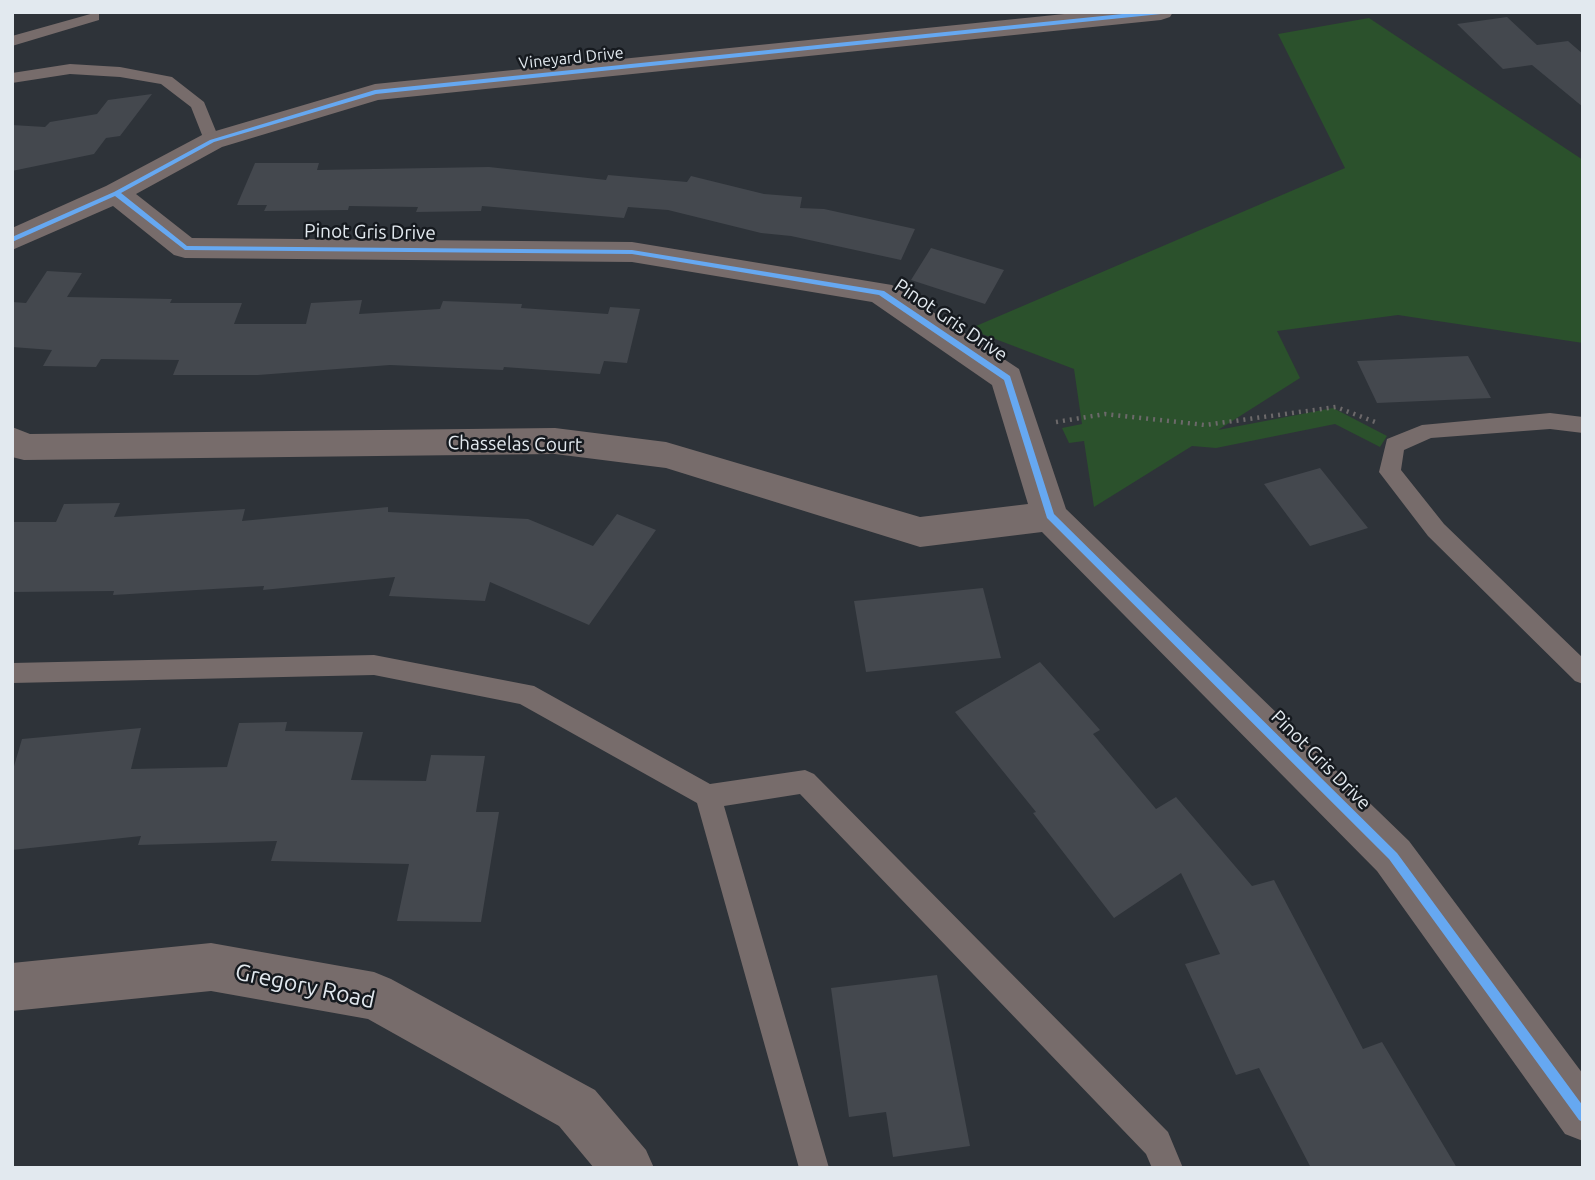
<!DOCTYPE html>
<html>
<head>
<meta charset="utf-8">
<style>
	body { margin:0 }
	#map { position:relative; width:1595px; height:1180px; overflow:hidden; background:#2e3339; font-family:Ubuntu,sans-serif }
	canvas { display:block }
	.frame { position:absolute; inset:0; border:14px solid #e2e9ef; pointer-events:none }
</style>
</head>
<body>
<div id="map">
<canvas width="1595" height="1180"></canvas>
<div class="frame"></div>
</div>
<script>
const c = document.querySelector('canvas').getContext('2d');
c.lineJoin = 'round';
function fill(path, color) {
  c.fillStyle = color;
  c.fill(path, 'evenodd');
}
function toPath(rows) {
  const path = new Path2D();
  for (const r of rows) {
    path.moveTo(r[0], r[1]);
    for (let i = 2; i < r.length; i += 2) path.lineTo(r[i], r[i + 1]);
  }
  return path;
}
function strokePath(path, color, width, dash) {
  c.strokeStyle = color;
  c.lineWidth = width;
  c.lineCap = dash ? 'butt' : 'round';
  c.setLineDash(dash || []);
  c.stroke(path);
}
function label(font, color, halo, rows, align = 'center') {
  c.font = font + ' Ubuntu,sans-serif';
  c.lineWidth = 5;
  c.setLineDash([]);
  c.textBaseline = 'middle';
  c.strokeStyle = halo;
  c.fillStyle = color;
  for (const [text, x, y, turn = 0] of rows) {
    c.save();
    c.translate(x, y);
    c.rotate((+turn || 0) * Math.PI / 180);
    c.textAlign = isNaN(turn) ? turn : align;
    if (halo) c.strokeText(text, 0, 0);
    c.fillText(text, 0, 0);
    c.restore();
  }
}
const green = toPath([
	[1369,18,1583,160,1583,343,1398,315,1277,331,1300,378,1218,430,1333,408,1387,436,1380,447,1335,424,1216,448,1192,446,1094,507,1084,441,1069,443,1062,428,1082,424,1074,369,969,329,1345,168,1278,34]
]);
const building = toPath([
	[1507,17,1537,45,1568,41,1583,54,1583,107,1532,65,1503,69,1457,24],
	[152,94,120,136,106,138,94,154,12,171,12,125,45,127,50,122,97,114,108,100],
	[255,163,319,163,317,170,489,167,606,180,608,175,687,182,691,176,764,194,802,197,800,208,824,209,915,229,901,260,791,236,761,233,668,210,628,207,624,218,482,206,481,211,416,212,418,207,349,206,348,210,264,211,267,205,237,205],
	[931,248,1004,270,985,304,911,280],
	[47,271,82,273,67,297,172,299,170,303,242,303,234,324,306,324,311,303,362,300,359,314,440,309,443,301,522,304,521,308,608,314,610,307,640,309,627,363,604,361,600,374,504,367,503,370,390,365,258,375,173,375,179,360,101,359,96,367,43,366,52,350,12,347,12,302,26,303],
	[1468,356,1491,398,1377,403,1357,361],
	[1320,468,1368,528,1310,546,1264,484],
	[120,503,114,517,245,509,242,521,388,507,388,512,528,519,593,546,617,514,656,530,589,625,490,582,485,601,389,596,395,577,263,590,264,586,113,595,114,591,12,592,12,522,56,522,64,504],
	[983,588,1001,658,866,672,854,601],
	[1040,662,1100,730,1093,734,1156,809,1176,797,1252,886,1274,880,1363,1049,1382,1042,1457,1168,1311,1168,1259,1068,1236,1075,1185,964,1220,954,1181,873,1114,918,1033,813,1036,812,955,712],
	[287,722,285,731,363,732,351,780,426,781,431,755,485,756,476,812,499,812,481,922,397,921,409,864,271,861,277,841,138,845,141,836,12,850,12,773,22,739,141,728,131,769,227,767,239,723],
	[937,975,970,1146,893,1157,886,1112,849,1117,831,988]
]);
const path = toPath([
	[1056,422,1105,414,1205,425,1336,407,1378,423]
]);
const service = toPath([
	[94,13,99,14,99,20,12,46,12,36,94,13],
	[70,64,120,67,172,77,204,102,220,141,212,146,206,145,191,107,161,84,120,77,70,74,12,83,12,73,70,64],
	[1550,413,1583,417,1583,433,1550,429,1431,438,1404,450,1401,470,1444,524,1583,658,1583,684,1575,681,1428,536,1379,472,1387,439,1422,425,1550,413],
	[374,655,534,686,710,784,805,770,814,774,1168,1132,1183,1168,1152,1168,1146,1154,800,794,724,806,829,1168,799,1168,697,803,520,704,374,675,12,683,12,663,374,655]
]);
const minor = toPath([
	[1084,12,1173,12,1170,17,1161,20,378,100,222,147,136,194,192,238,632,242,892,285,1019,369,1066,509,1409,841,1583,1074,1583,1141,1565,1134,1377,871,1042,532,920,547,666,468,555,454,24,460,12,457,12,427,30,434,555,428,666,442,920,517,1028,504,992,385,872,302,632,262,185,258,174,255,113,206,12,250,12,228,106,186,202,135,375,84,1084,12],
	[211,943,374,972,391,979,595,1090,646,1150,654,1168,594,1168,559,1126,368,1019,211,991,12,1011,12,963,211,943]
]);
const cycleway = toPath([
	[1142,12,1164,12,1161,14,376,94,214,142,121,193,187,246,632,250,884,291,1010,376,1054,514,1397,853,1583,1106,1583,1122,1579,1120,1389,859,1047,518,1004,380,879,295,632,254,185,250,115,196,12,242,12,237,114,192,210,140,375,90,1142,12]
]);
const farStreetnames = [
	["Vineyard Drive",571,58,-6]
];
const streetNames = [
	["Pinot Gris Drive",370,232,1],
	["Pinot Gris Drive",951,320,34],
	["Chasselas Court",515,444,1],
	["Pinot Gris Drive",1321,760,45]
];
const nearStreetnames = [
	["Gregory Road",305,986,12]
];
fill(green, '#2b512c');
fill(building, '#44484e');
strokePath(path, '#6c696a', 4.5, [2, 5]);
fill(service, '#776c6b');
fill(minor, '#776c6b');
fill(cycleway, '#66a8f1');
label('16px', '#e2e9ef', '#161a1f', farStreetnames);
label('19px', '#e2e9ef', '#161a1f', streetNames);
label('23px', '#e2e9ef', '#161a1f', nearStreetnames);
</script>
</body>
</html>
